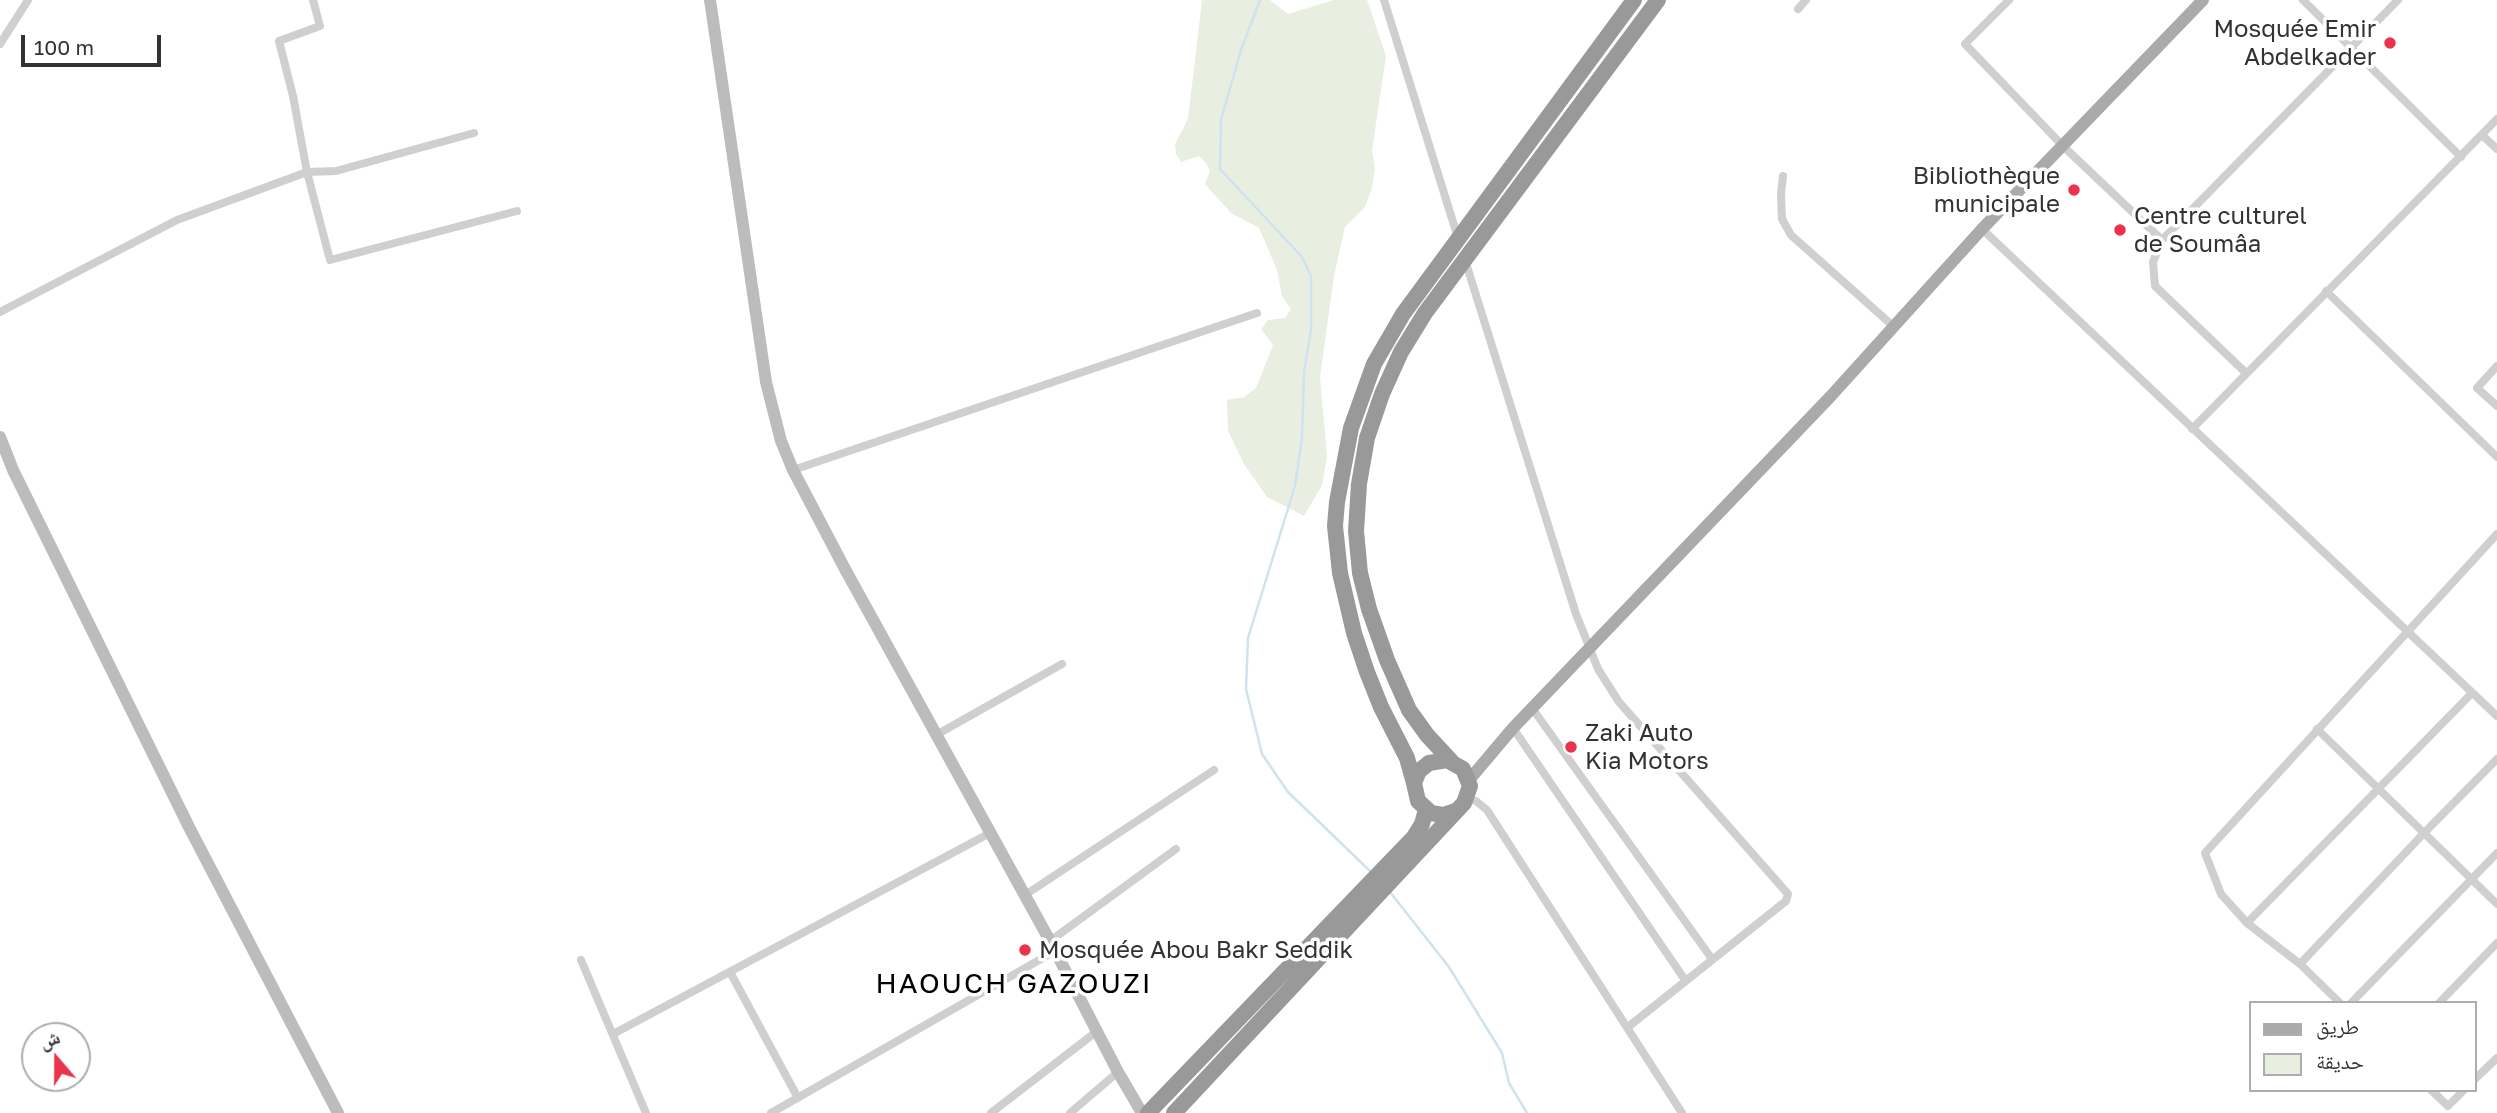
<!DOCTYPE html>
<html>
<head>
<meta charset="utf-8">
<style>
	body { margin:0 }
	#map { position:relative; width:2497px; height:1113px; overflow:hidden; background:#fff; font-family:"Golos Text","Noto Naskh Arabic",sans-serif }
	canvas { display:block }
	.legend { position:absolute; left:2249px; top:1001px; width:228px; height:91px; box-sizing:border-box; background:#fff; border:2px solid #adadad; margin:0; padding:9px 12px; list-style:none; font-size:21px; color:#323232 }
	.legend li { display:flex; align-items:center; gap:14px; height:35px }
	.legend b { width:35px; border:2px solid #adadad }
	.north { position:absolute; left:21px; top:1022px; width:70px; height:70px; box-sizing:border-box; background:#fff; border:2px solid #adadad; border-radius:50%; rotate:340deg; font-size:19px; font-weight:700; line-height:28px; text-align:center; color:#323232 }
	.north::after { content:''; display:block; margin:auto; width:24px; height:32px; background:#ea334d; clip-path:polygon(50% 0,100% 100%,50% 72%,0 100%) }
	.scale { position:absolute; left:21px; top:35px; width:140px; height:32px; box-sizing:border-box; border:4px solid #323232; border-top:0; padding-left:9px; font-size:21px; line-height:24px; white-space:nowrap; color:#323232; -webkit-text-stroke:5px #fff; paint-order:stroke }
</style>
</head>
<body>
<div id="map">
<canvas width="2497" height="1113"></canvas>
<ul class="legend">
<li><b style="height:9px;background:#aaa"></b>طريق</li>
<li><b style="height:19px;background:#e9efe0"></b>حديقة</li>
</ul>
<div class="north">ش</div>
<div class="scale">100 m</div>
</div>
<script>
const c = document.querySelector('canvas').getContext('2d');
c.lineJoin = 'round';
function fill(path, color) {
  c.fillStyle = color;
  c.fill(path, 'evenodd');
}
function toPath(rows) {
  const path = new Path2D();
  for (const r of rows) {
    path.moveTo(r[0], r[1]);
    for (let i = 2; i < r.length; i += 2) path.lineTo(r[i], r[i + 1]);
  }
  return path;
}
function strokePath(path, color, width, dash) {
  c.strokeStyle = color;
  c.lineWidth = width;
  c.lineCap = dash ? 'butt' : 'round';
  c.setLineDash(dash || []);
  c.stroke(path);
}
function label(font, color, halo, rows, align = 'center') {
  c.font = font + ' "Golos Text",sans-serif';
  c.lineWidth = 7;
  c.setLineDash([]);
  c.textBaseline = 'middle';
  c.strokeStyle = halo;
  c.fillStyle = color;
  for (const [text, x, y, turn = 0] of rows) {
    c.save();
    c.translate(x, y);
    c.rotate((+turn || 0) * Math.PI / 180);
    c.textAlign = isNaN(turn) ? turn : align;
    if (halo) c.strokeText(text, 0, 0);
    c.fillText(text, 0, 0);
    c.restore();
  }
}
const green = toPath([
	[1202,0,1270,0,1288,14,1334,0,1367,0,1386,56,1372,151,1375,168,1372,188,1365,207,1345,227,1334,276,1320,377,1327,456,1322,485,1304,516,1267,497,1244,464,1228,431,1227,400,1244,397,1256,388,1273,345,1261,329,1268,320,1285,318,1291,309,1282,296,1277,270,1259,228,1231,213,1205,184,1210,171,1206,163,1199,156,1181,162,1176,154,1175,144,1188,119]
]);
const stream = toPath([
	[1260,0,1241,50,1221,120,1220,169,1302,257,1311,276,1311,330,1304,372,1302,437,1295,486,1248,638,1246,689,1262,754,1288,792,1371,872],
	[1390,892,1449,967,1502,1053,1509,1083,1527,1113]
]);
const street = toPath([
	[313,0,320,26,279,41,293,96,307,172,330,260,517,211],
	[1384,0,1458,238],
	[2009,0,1965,44,2063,146,2162,240,2398,0],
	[2303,0,2461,157],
	[1798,9,1806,0],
	[0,44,28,0],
	[2482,135,2497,149],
	[1783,176,1781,194,1782,219,1791,235,1893,326],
	[1982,229,2497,716],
	[2162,240,2153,262,2155,286,2246,373],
	[1465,260,1576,614,1598,669,1619,702,1788,894,1786,901,1628,1027],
	[2326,291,2497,457],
	[0,312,177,220,307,172,336,171,474,133],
	[2497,366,2477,388,2497,406],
	[2192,429,2497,119],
	[793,470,1257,313],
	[1532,708,1712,959],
	[1513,728,1685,980],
	[2317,729,2497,904],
	[936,735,1062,664],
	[1467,798,1476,801,1487,810,1682,1113],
	[1025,895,1214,770],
	[2247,923,2472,693],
	[1050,941,1176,849],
	[581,960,646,1113],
	[2300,964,2425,832,2497,759],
	[730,972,798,1098],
	[2340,1003,2300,964,2247,923,2221,894,2205,853,2497,534],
	[2351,1003,2497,853],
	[2439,1003,2497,943],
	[613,1034,990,833],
	[2474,1080,2497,1058],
	[2431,1090,2448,1106,2464,1090],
	[771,1113,1055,951],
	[991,1113,1096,1032],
	[1070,1113,1118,1072]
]);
const secondary = toPath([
	[710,0,766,382,781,441,793,470,845,569,1050,941,1118,1072,1142,1113],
	[0,437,13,470,189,827,338,1113]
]);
const primary = toPath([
	[1469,780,1513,728,1830,397,1982,229,2203,0]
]);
const highway = toPath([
	[1452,762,1427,735,1409,710,1387,660,1369,609,1360,573,1356,531,1359,484,1367,438,1382,394,1401,352,1425,313,1658,0],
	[1414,783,1407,758,1381,707,1367,672,1354,633,1340,573,1335,526,1337,502,1351,428,1374,364,1403,314,1634,0],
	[1148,1113,1414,837,1422,824,1426,810],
	[1174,1113,1464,803,1470,786,1463,769,1447,760,1429,763,1419,771,1414,783,1418,801,1431,813,1443,815,1455,811]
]);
const markers = [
	[2390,43,7,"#ea334d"],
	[2074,190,7,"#ea334d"],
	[2120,230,7,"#ea334d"],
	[1571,747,7,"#ea334d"],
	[1025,950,7,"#ea334d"]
];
const poiNames = [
	["Mosquée Emir",2376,29,"right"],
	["Abdelkader",2376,57,"right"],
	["Bibliothèque",2060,176,"right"],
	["municipale",2060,204,"right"],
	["Centre culturel",2134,216],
	["de Soumâa",2134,244],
	["Zaki Auto",1585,733],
	["Kia Motors",1585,761],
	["Mosquée Abou Bakr Seddik",1039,950]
];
const quarterNames = [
	["HAOUCH GAZOUZI",1014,984]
];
fill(green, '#e9efe0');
strokePath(stream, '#cde3ee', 2.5);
strokePath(street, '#cfcfcf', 8);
strokePath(secondary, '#bcbcbc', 12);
strokePath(primary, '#aaa', 12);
strokePath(highway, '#999', 16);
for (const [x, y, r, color] of markers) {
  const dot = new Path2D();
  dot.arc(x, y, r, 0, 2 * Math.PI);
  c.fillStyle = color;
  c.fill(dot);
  strokePath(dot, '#fff', 2.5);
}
label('24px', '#323232', '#fff', poiNames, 'left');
c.letterSpacing = '2px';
label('28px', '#000', '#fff', quarterNames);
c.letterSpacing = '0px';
</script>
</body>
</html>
